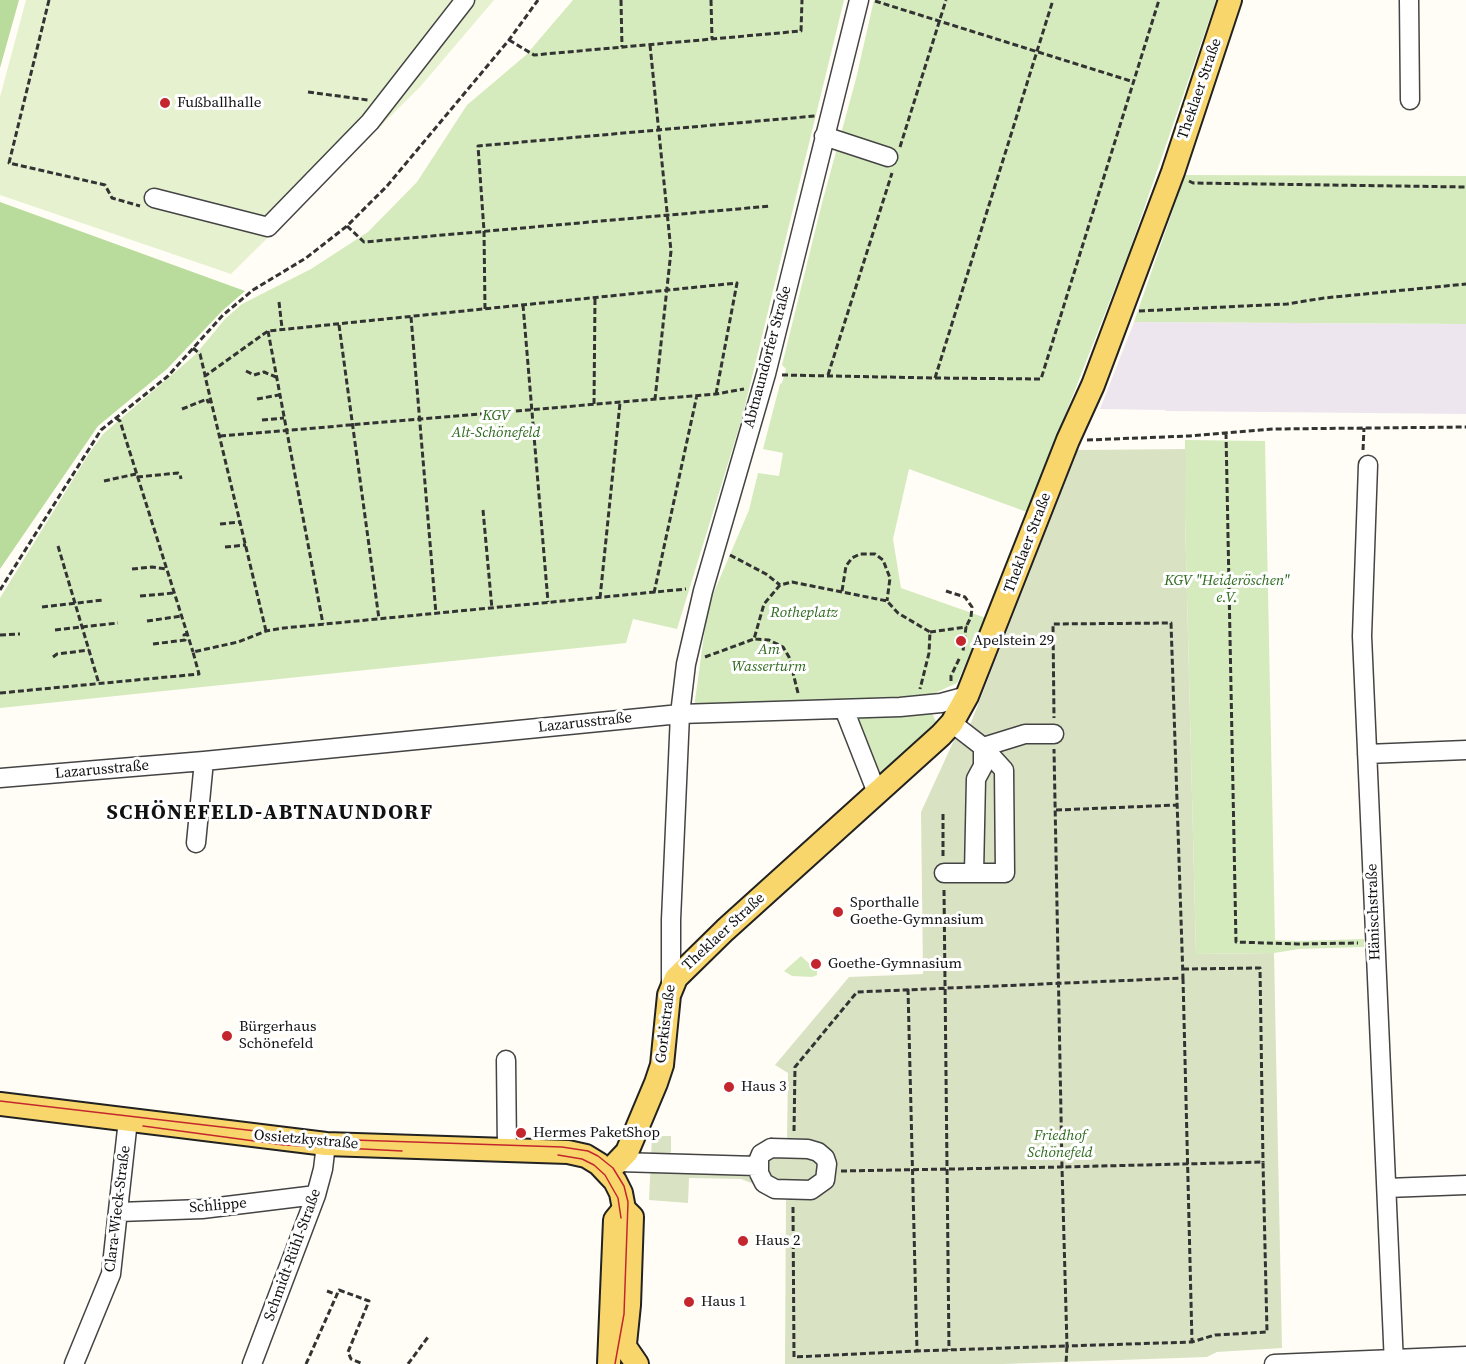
<!DOCTYPE html>
<html>
<head>
<meta charset="utf-8">
<style>
	body { margin:0 }
	canvas { display:block; background:#fffdf5 }
</style>
</head>
<body>
<canvas width="1466" height="1364"></canvas>
<script>
const c = document.querySelector('canvas').getContext('2d');
c.lineJoin = 'round';
function fill(path, color) {
  c.fillStyle = color;
  c.fill(path, 'evenodd');
}
function toPath(rows) {
  const path = new Path2D();
  for (const r of rows) {
    path.moveTo(r[0], r[1]);
    for (let i = 2; i < r.length; i += 2) path.lineTo(r[i], r[i + 1]);
  }
  return path;
}
function strokePath(path, color, width, dash) {
  c.strokeStyle = color;
  c.lineWidth = width;
  c.lineCap = dash ? 'butt' : 'round';
  c.setLineDash(dash || []);
  c.stroke(path);
}
function label(font, color, halo, rows, align = 'center') {
  c.font = font + ' "Source Serif 4",serif';
  c.lineWidth = 6;
  c.setLineDash([]);
  c.textBaseline = 'middle';
  c.strokeStyle = halo;
  c.fillStyle = color;
  for (const [text, x, y, turn = 0] of rows) {
    c.save();
    c.translate(x, y);
    c.rotate((+turn || 0) * Math.PI / 180);
    c.textAlign = isNaN(turn) ? turn : align;
    if (halo) c.strokeText(text, 0, 0);
    c.fillText(text, 0, 0);
    c.restore();
  }
}
const industrial = toPath([
	[1134,322,1466,324,1466,414,1165,411,1165,410,1100,409]
]);
const green = toPath([
	[573,0,844,0,742,418,677,629,633,619,626,643,0,708,0,598,88,455,103,434,196,354,225,319,242,304,311,269,368,232,417,182,467,105,526,55],
	[874,0,1216,0,1129,252,1027,512,909,469,893,539,901,588,986,618,957,683,926,697,694,708,708,606,749,510,758,473,779,476,783,453,763,449,780,384,782,383,786,369,782,365,822,203,856,79],
	[1185,175,1466,176,1466,324,1134,322],
	[1185,440,1265,441,1275,940,1299,941,1364,939,1364,947,1299,949,1274,953,1196,954,1185,516],
	[932,713,937,724,880,773,854,716],
	[801,956,817,971,817,975,812,977,792,976,784,971]
]);
const forest = toPath([
	[0,0,19,0,0,68],
	[0,202,245,291,222,311,167,369,98,426,0,569]
]);
const cemetery = toPath([
	[1186,449,1185,516,1196,954,1274,953,1282,1348,1217,1352,1207,1357,1003,1364,785,1364,786,1196,741,1179,689,1178,688,1203,649,1200,652,1136,671,1136,671,1153,744,1156,787,1140,788,1073,775,1065,849,977,923,974,921,812,955,738,970,725,1078,450]
]);
const pitch = toPath([
	[26,0,494,0,420,87,231,274,0,195,0,97]
]);
const path = toPath([
	[49,0,9,163,105,185,112,198,140,206],
	[621,0,622,47],
	[711,0,712,39],
	[875,1,1134,82],
	[509,40,534,55,801,31,802,0],
	[650,45,671,251,655,399],
	[308,92,368,100],
	[900,147,946,0],
	[1189,181,1193,183,1466,187],
	[347,226,364,242,771,206],
	[279,302,282,328],
	[523,305,548,602],
	[485,309,484,231,478,146,815,116],
	[1139,311,1287,304,1324,298,1466,284],
	[411,317,436,614],
	[339,325,379,619],
	[268,331,323,624],
	[193,348,200,354,205,375],
	[246,371,254,375,264,372,276,377],
	[782,375,935,378,1053,0],
	[828,375,892,173],
	[935,378,1041,379,1159,0],
	[257,399,279,395],
	[594,404,595,298],
	[182,409,207,399,208,402,211,401],
	[116,418,120,421,193,652],
	[262,420,284,418],
	[1226,433,1236,942,1298,944,1358,943],
	[220,436,716,394,744,389],
	[1087,440,1189,436,1274,429,1466,427],
	[1363,450,1364,428],
	[137,477,178,473,180,474,181,479],
	[104,481,136,474],
	[483,510,492,609],
	[220,524,240,522],
	[58,546,99,684],
	[225,547,246,545],
	[730,555,766,574,780,585],
	[132,569,152,567,167,569],
	[0,590,101,430,168,376,223,315,253,290,306,258,347,226,387,186,509,40,538,0],
	[842,591,846,566,852,558,860,554,875,554,883,560,890,578,887,601],
	[946,591,965,597,972,607,971,617,966,627],
	[654,593,697,395],
	[140,596,174,593],
	[600,598,620,403],
	[42,607,103,600],
	[147,621,182,616],
	[55,630,118,623],
	[266,631,205,376,268,331,737,283,716,394],
	[930,632,966,627,963,651],
	[0,635,20,634],
	[153,644,185,640,184,635,187,634],
	[53,657,57,654,89,650],
	[705,657,754,639],
	[951,681,951,676,960,657],
	[0,693,199,674,193,652,238,642,266,631,284,628,686,589],
	[798,693,789,657,783,647,769,640,754,639,764,604,780,585,792,582,887,601,898,613,930,632,929,653,920,689],
	[1056,810,1177,805],
	[943,814,943,856],
	[944,890,949,1350],
	[1183,969,1260,968,1263,1162],
	[1183,978,1192,1342],
	[908,989,917,1351,1067,1346,1066,1364],
	[794,1131,795,1067,857,992,1183,978,1171,623,1053,624,1054,718],
	[841,1171,1062,1167,1067,1346,1192,1342,1215,1335,1267,1332,1263,1162,1062,1167,1054,749],
	[793,1207,794,1357,917,1351],
	[327,1291,337,1295],
	[306,1364,339,1290,369,1301,348,1352,351,1359,363,1364],
	[408,1364,428,1337]
]);
const minor = toPath([
	[1409,0,1410,100],
	[824,136,888,157],
	[154,198,268,227,370,122,465,0],
	[1368,465,1362,636,1394,1364],
	[844,709,877,793],
	[952,723,983,747,1025,734,1054,734],
	[983,747,1004,770,1005,873,974,873,976,779,983,766,983,747],
	[1367,754,1466,750],
	[0,778,204,761,680,714,900,707,941,703,967,696],
	[196,843,204,761],
	[944,873,974,873],
	[671,986,671,920,680,714,686,664,703,591,766,374,859,0],
	[506,1060,507,1150],
	[771,1148,808,1149,818,1152,825,1158,827,1164,825,1180,811,1190,775,1189,764,1183,759,1173,759,1159,761,1154,771,1148],
	[619,1162,757,1166],
	[1387,1188,1466,1185],
	[119,1212,202,1209,316,1195],
	[74,1364,111,1274,128,1120],
	[252,1364,316,1195,323,1169,326,1144],
	[1274,1364,1466,1356]
]);
const major = toPath([
	[0,1104,326,1144,568,1152,586,1156,599,1164,615,1181,621,1193,624,1209,632,1217,629,1305,625,1344,626,1348,637,1364],
	[608,1172,627,1152,656,1083,662,1065,669,995,676,978,725,930,941,735,952,723,967,696,1068,440,1093,385,1173,172,1230,0],
	[609,1364,615,1220,624,1209]
]);
const tram = toPath([
	[0,1101,324,1139,562,1147,588,1151,598,1156,613,1168,624,1186,628,1202,624,1314,615,1364],
	[143,1126,284,1145,402,1151],
	[558,1155,582,1159,594,1165,605,1175,618,1198,621,1218]
]);
const markers = [
	[165,103,6,"#c4262e"],
	[961,641,6,"#c4262e"],
	[838,912,6,"#c4262e"],
	[816,964,6,"#c4262e"],
	[227,1036,6,"#c4262e"],
	[729,1087,6,"#c4262e"],
	[521,1133,6,"#c4262e"],
	[743,1241,6,"#c4262e"],
	[689,1302,6,"#c4262e"]
];
const streetNames = [
	["Theklaer Straße",1200,89,-71],
	["Abtnaundorfer Straße",768,357,-75],
	["Theklaer Straße",1028,543,-69],
	["Lazarusstraße",585,723,-6],
	["Lazarusstraße",102,770,-5],
	["Hänischstraße",1374,912,-92],
	["Theklaer Straße",724,932,-43],
	["Gorkistraße",666,1024,-83],
	["Ossietzkystraße",306,1140,5],
	["Schlippe",218,1206,-5],
	["Clara-Wieck-Straße",118,1209,-83],
	["Schmidt-Rühl-Straße",293,1255,-70]
];
const poiNames = [
	["Fußballhalle",177,103],
	["Apelstein 29",973,641],
	["Sporthalle",850,903],
	["Goethe-Gymnasium",850,920],
	["Goethe-Gymnasium",828,964],
	["Bürgerhaus",239,1027],
	["Schönefeld",239,1044],
	["Haus 3",741,1087],
	["Hermes PaketShop",533,1133],
	["Haus 2",755,1241],
	["Haus 1",701,1302]
];
const parkNames = [
	["KGV",496,416],
	["Alt-Schönefeld",496,433],
	["KGV \"Heideröschen\"",1227,581],
	["e.V.",1227,598],
	["Rotheplatz",804,613],
	["Am",769,650],
	["Wasserturm",769,667],
	["Friedhof",1060,1136],
	["Schönefeld",1060,1153]
];
const districtNames = [
	["SCHÖNEFELD-ABTNAUNDORF",270,814]
];
fill(industrial, '#eee6ef');
fill(green, '#d5ebbd');
fill(forest, '#b9dc9c');
fill(cemetery, '#d9e3c4');
fill(pitch, '#e6f2cf');
strokePath(minor, '#444', 21);
strokePath(major, '#222', 26);
strokePath(path, '#333', 3, [6, 3]);
strokePath(minor, '#fff', 18);
strokePath(major, '#f9d66b', 22);
strokePath(tram, '#c4262e', 1.5);
for (const [x, y, r, color] of markers) {
  const dot = new Path2D();
  dot.arc(x, y, r, 0, 2 * Math.PI);
  c.fillStyle = color;
  c.fill(dot);
  strokePath(dot, '#fff', 2);
}
label('15px', '#111', '#fff', streetNames);
label('15px', '#111', '#fff', poiNames, 'left');
label('italic 15px', '#2f6b1f', '#fff', parkNames);
c.letterSpacing = '1.5px';
label('bold 21px', '#111', '#fff', districtNames);
c.letterSpacing = '0px';
</script>
</body>
</html>
